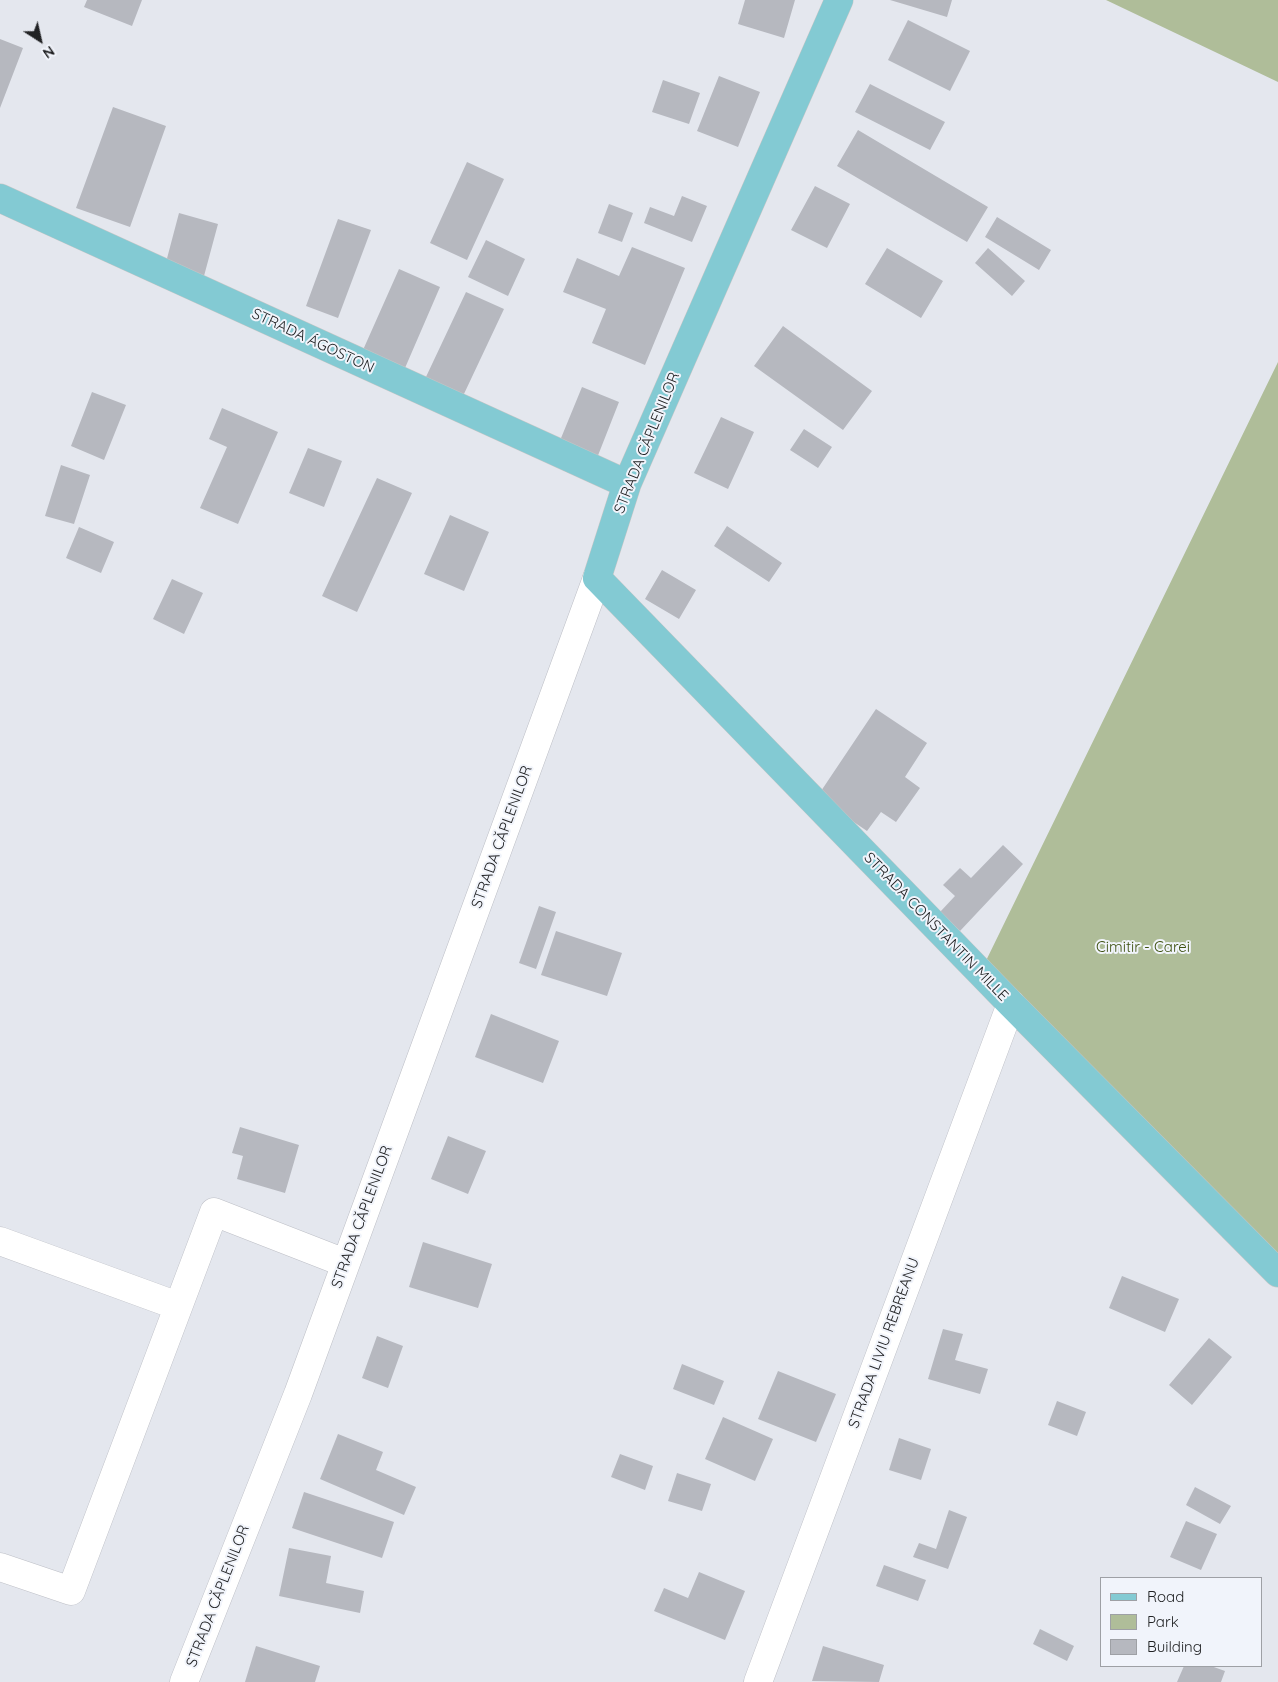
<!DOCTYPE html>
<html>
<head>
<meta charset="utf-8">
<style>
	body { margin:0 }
	#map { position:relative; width:1278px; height:1682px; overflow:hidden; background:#e4e7ee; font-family:Quicksand,sans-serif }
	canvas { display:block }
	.legend { position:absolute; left:1100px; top:1577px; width:162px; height:90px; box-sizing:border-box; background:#f1f4fb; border:1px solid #9ea0a5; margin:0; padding:6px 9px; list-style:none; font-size:15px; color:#212224 }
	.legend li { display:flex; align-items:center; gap:10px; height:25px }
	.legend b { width:25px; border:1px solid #9ea0a5 }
	.north { position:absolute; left:15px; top:15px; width:50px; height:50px; -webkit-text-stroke:4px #f1f4fb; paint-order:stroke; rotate:145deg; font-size:14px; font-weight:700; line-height:20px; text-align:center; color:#212224 }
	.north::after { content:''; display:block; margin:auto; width:18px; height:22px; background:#212224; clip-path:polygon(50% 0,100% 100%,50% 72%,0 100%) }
</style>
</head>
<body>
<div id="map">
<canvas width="1278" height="1682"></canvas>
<ul class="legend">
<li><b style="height:6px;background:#83cad3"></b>Road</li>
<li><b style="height:14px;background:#afbd99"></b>Park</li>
<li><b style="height:14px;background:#b6b8bf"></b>Building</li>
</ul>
<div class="north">N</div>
</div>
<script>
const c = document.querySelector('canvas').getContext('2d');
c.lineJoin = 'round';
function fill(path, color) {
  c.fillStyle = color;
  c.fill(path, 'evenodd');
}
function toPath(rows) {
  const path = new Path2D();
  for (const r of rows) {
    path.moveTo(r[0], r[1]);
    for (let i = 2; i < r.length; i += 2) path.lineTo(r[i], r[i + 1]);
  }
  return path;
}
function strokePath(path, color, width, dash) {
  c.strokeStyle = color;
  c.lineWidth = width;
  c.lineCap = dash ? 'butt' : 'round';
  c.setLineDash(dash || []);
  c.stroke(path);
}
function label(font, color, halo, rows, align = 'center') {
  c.font = font + ' Quicksand,sans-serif';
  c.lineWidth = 4;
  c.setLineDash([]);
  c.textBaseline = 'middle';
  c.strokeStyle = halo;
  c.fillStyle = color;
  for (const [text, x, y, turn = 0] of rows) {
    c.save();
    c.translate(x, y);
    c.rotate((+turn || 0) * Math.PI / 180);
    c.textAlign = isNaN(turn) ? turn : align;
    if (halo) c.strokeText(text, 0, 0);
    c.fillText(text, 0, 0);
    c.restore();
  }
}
const green = toPath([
	[1106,0,1278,0,1278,82],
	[1278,362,1278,1283,980,973]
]);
const building = toPath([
	[87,0,142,0,132,26,84,7],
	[745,0,795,0,784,38,738,24],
	[890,0,952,0,947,17],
	[908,20,970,51,950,91,888,60],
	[0,39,23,48,0,108],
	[719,76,760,92,738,147,697,131],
	[663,80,700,93,689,124,652,112],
	[870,84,945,122,930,150,855,112],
	[113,107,166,126,130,227,76,208],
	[858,130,988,207,967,242,837,166],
	[467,162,504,179,467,260,430,243],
	[815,186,850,204,827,248,791,230],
	[682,196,707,206,692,242,644,223,650,207,674,216],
	[609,204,633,213,622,242,598,233],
	[179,213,218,224,204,276,165,266],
	[997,217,1051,250,1039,270,985,237],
	[338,219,371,230,338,318,306,306],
	[486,240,525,259,508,296,468,277],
	[632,247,685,268,645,365,592,343,606,309,563,292,577,258,619,276],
	[887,248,943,281,921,318,865,284],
	[988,248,1025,281,1012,296,975,263],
	[399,269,440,287,405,368,363,350],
	[466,292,504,309,463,396,425,379],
	[783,326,872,391,843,430,754,366],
	[582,387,619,402,597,458,559,443],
	[92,392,126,405,104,460,71,446],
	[222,408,278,432,238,524,200,508,227,447,209,439],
	[721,417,754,432,728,489,694,473],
	[804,429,832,447,818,468,790,450],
	[308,448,342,461,324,507,289,493],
	[61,465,90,475,74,524,45,516],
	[377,478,412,493,357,612,322,596],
	[450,515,489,532,464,591,424,574],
	[727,526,782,563,769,582,714,546],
	[79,527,114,542,101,573,66,558],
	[662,570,696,590,679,619,645,599],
	[172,579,203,593,184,634,153,619],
	[876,709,927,743,905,777,920,788,896,822,881,812,867,831,817,797],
	[1003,845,1023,864,960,931,940,912,955,896,943,885,960,868,971,878],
	[539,906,556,912,536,969,519,963],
	[556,931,622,953,607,996,541,975],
	[491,1014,559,1041,543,1083,475,1057],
	[240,1127,299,1145,285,1193,237,1179,243,1156,232,1153],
	[448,1136,486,1151,468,1194,431,1179],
	[423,1242,492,1264,478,1308,409,1287],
	[1122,1276,1179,1299,1165,1332,1109,1308],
	[943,1329,963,1334,955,1360,988,1369,980,1394,928,1379],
	[377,1336,403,1346,388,1388,362,1378],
	[1209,1338,1232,1357,1192,1405,1169,1385],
	[682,1364,724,1381,714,1405,673,1389],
	[778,1371,836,1394,816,1442,758,1419],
	[1057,1401,1086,1412,1077,1436,1048,1425],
	[723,1417,773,1439,755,1481,705,1459],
	[338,1434,383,1452,376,1470,416,1487,404,1515,320,1479],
	[899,1438,931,1449,921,1480,889,1470],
	[620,1454,653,1466,645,1490,611,1477],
	[677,1473,711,1484,702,1511,668,1501],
	[1195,1487,1231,1506,1220,1524,1186,1505],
	[304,1492,394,1522,382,1558,292,1528],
	[949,1510,967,1517,948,1569,913,1557,919,1543,936,1549],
	[1186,1521,1217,1534,1201,1570,1170,1557],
	[289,1548,331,1556,326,1583,364,1591,360,1613,279,1596],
	[884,1565,926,1580,918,1601,876,1586],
	[699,1572,745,1591,725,1640,654,1611,664,1588,688,1598],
	[1040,1629,1074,1646,1067,1661,1033,1644],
	[256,1646,320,1666,315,1682,245,1682],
	[823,1646,884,1665,879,1682,812,1681],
	[1184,1666,1211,1666,1225,1671,1221,1682,1177,1682]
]);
const minor = toPath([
	[0,1241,178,1306],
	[0,1567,71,1591,214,1212,345,1263],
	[184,1682,298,1394,597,578],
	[758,1682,1011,1004]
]);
const major = toPath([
	[839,0,627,484,597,578,1011,1004,1278,1273],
	[0,198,627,484]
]);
const streetNames = [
	["STRADA ÁGOSTON",313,341,25],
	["STRADA CĂPLENILOR",647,443,-68],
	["STRADA CĂPLENILOR",502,837,-70],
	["STRADA CONSTANTIN MILLE",936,927,46],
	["STRADA CĂPLENILOR",362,1217,-70],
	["STRADA LIVIU REBREANU",884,1343,-70],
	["STRADA CĂPLENILOR",218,1596,-69]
];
const parkNames = [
	["Cimitir - Carei",1143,947]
];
fill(green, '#afbd99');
fill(building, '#b6b8bf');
strokePath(minor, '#bdbfc6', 29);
strokePath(major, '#c5c6c6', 29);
strokePath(minor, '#fff', 28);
strokePath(major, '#83cad3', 28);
label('15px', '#212224', '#f1f4fb', streetNames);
label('15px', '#3c500e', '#f1f4fb', parkNames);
</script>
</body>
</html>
